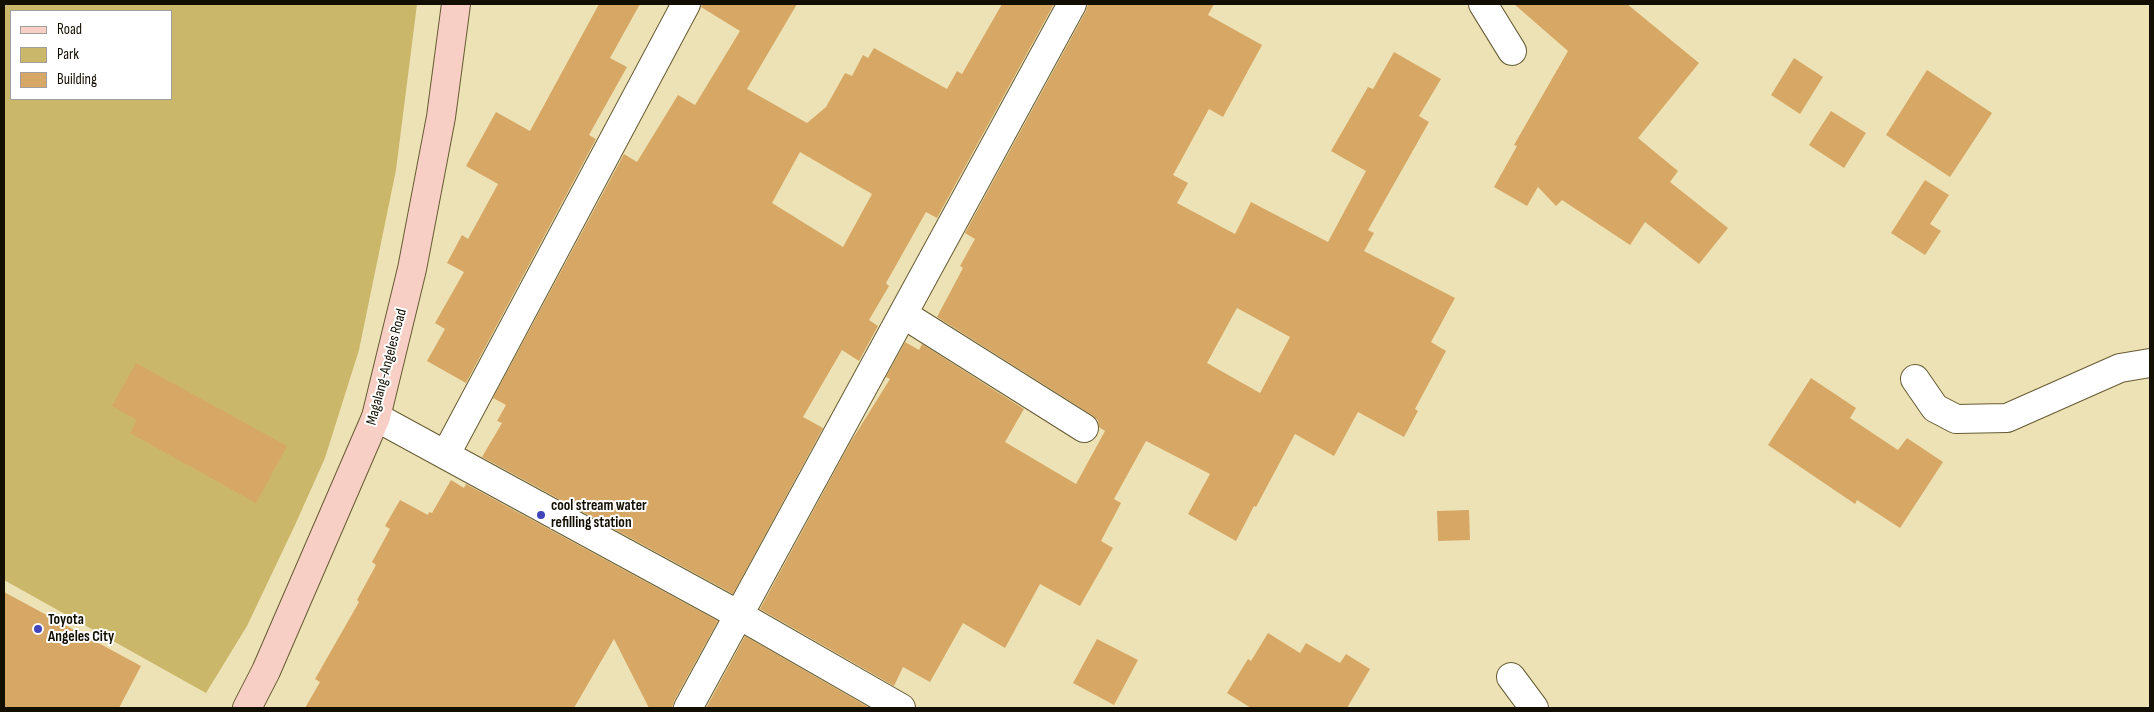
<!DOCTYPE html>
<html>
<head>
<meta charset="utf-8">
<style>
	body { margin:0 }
	#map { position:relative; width:2154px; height:712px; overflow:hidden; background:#ede2b5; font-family:"Sofia Sans Condensed",sans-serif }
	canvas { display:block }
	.frame { position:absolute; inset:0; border:5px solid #120e01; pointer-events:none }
	.legend { position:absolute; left:10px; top:10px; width:162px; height:90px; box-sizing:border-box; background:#fff; border:1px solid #a09f99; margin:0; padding:6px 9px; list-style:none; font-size:15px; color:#120e01 }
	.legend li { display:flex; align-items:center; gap:10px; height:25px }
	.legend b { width:25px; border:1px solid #a09f99 }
</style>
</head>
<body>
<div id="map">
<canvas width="2154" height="712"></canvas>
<div class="frame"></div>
<ul class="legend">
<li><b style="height:6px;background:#f8cfc5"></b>Road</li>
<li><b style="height:14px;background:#cbb76a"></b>Park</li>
<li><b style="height:14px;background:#d7a865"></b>Building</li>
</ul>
</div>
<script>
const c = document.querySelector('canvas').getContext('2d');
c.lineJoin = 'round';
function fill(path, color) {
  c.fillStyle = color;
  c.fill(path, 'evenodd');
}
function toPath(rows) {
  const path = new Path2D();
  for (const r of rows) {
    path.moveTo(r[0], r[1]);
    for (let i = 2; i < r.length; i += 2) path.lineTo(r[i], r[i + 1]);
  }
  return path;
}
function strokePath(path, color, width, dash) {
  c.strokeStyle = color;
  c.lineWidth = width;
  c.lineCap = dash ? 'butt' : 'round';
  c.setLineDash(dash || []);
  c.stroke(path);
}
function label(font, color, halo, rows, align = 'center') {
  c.font = font + ' "Sofia Sans Condensed",sans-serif';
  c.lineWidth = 4;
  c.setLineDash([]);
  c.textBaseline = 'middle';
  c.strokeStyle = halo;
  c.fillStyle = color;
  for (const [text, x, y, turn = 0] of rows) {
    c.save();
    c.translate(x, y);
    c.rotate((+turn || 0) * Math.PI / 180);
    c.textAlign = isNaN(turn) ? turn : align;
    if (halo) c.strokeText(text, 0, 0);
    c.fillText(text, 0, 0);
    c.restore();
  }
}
const green = toPath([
	[4,4,417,4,396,170,359,350,325,458,295,525,247,626,206,693,4,580],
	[11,11,171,11,171,99,11,99]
]);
const building = toPath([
	[599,4,640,4,610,58,627,67,589,135,596,139,466,383,427,361,445,329,435,323,464,272,447,263,462,235,468,239,498,184,466,166,496,112,530,131],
	[702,4,797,4,747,89,807,123,826,107,845,73,852,76,863,55,868,58,874,48,947,89,957,71,962,74,1002,4,1054,4,937,218,926,212,886,283,889,286,869,320,878,326,859,361,842,350,803,417,823,428,733,594,482,457,502,423,497,421,506,405,493,398,624,154,637,162,678,95,695,105,740,31,701,7],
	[800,152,872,194,843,247,772,203],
	[1088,4,1214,4,1208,15,1262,45,1223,117,1209,109,1173,175,1188,183,1177,203,1235,234,1251,202,1328,242,1366,171,1331,151,1368,87,1373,89,1394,52,1441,79,1419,116,1429,122,1368,230,1374,233,1364,251,1455,298,1431,342,1446,351,1415,409,1418,411,1404,437,1358,412,1334,456,1295,434,1256,507,1254,506,1236,541,1188,514,1210,474,1146,441,1114,499,1121,503,1101,541,1113,548,1080,606,1040,584,1005,648,963,623,930,682,903,667,894,686,760,609,850,443,890,379,886,377,905,342,919,350,922,344,1024,409,1005,442,1076,484,1105,431,1099,427,1098,420,1092,415,937,317,963,268,960,266,975,239,965,233,1086,11],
	[1237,308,1290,337,1260,393,1207,363],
	[1514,4,1627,4,1699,63,1638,138,1678,171,1670,182,1728,228,1699,264,1645,222,1630,245,1562,200,1556,206,1538,187,1527,206,1494,187,1517,146,1514,145,1568,51],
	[1794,58,1823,77,1800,114,1771,95],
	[1927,70,1992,113,1950,177,1886,135],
	[1831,111,1866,133,1844,168,1809,145],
	[1925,180,1949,195,1930,224,1941,231,1925,255,1891,233],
	[136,363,287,446,256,503,130,433,137,420,112,406],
	[1811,378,1856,408,1850,418,1898,450,1907,438,1943,462,1900,528,1857,500,1855,504,1768,445],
	[451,480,464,488,466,484,718,621,674,701,672,708,649,708,614,639,574,708,305,708,320,682,315,679,359,602,357,600,376,565,372,562,390,529,385,526,400,500,428,515,429,512,432,513],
	[1469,510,1470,540,1438,541,1437,511],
	[4,592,141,666,119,708,4,708],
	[1268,633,1300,653,1306,643,1340,663,1346,654,1370,669,1347,708,1251,708,1227,693,1248,659,1251,661],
	[745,636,870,708,706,708],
	[1097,639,1138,660,1114,705,1073,683]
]);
const minor = toPath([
	[1483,4,1512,51],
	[903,314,1084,428],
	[1915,379,1935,408,1956,419,2007,418,2120,368,2150,363],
	[376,417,739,615,901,708],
	[446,454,686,4],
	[1511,677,1534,708],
	[688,708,1072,4]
]);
const secondary = toPath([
	[247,708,266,671,376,417,412,269,441,117,456,4]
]);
const markers = [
	[541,515,5,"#4146ba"],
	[38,629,5,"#4146ba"]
];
const streetNames = [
	["Magalang-Angeles Road",387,367,-75]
];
const poiNames = [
	["cool stream water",551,506],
	["refilling station",551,523],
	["Toyota",48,620],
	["Angeles City",48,637]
];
fill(green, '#cbb76a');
fill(building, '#d7a865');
strokePath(minor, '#665b33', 30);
strokePath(secondary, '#665b33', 30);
strokePath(minor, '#fff', 28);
strokePath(secondary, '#f8cfc5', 28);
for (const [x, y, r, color] of markers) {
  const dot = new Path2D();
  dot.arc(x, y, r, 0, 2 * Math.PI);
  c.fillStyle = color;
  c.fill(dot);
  strokePath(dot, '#fff', 2);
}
label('15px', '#120e01', '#fff', streetNames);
label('bold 15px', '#120e01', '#fff', poiNames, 'left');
</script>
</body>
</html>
